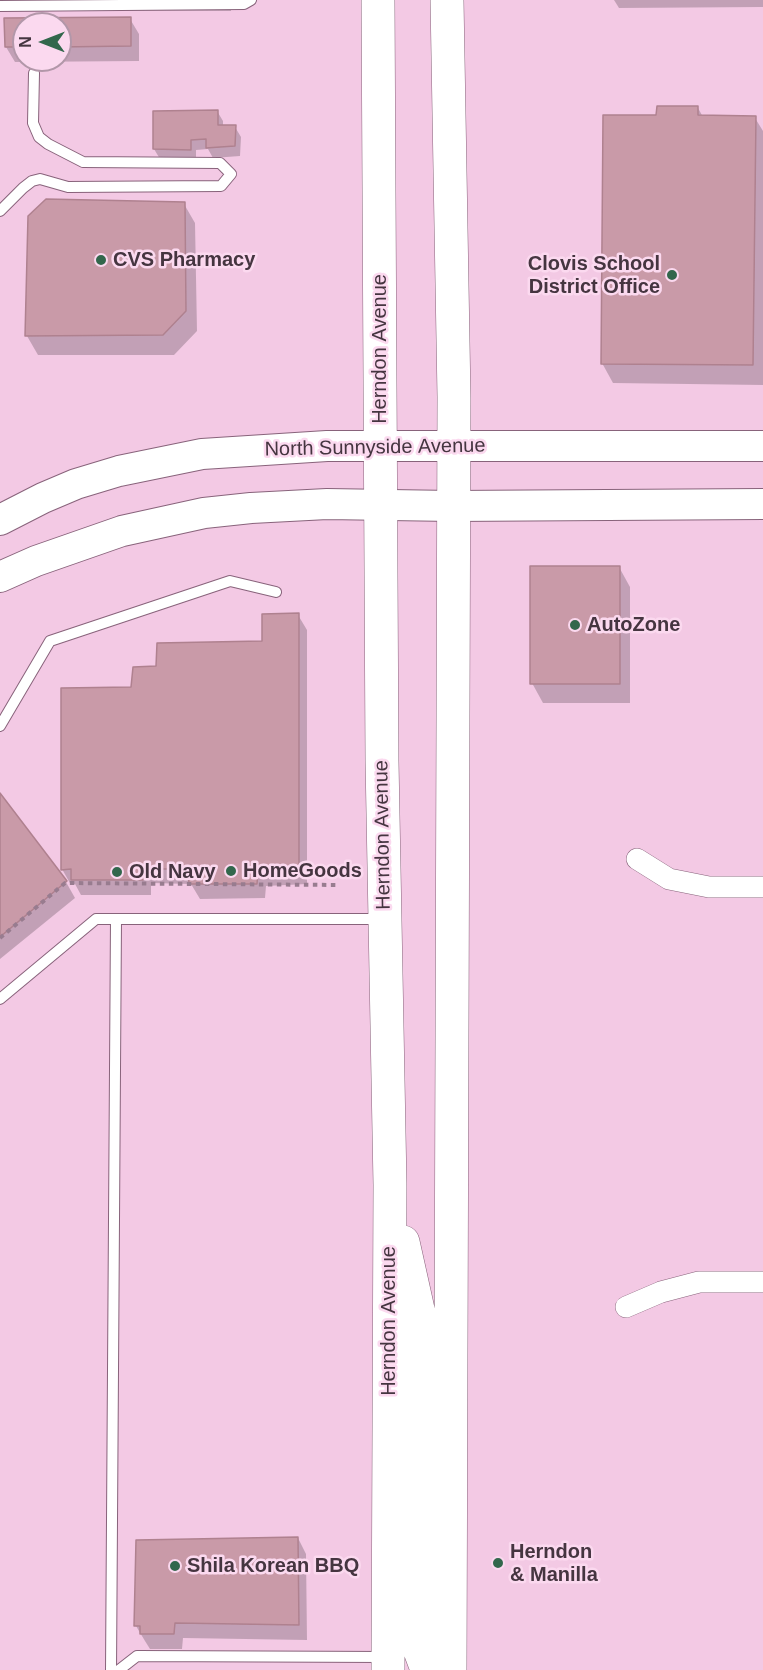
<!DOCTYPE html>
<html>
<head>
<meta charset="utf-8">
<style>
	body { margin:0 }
	#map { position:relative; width:763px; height:1670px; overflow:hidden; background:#f3c9e4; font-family:Arial,sans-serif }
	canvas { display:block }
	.north { position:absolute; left:12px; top:12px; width:60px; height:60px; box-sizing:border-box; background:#fbd9ef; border:2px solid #b297a9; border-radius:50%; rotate:270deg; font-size:16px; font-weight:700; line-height:24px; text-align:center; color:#453540 }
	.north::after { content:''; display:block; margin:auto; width:21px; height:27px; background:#32674c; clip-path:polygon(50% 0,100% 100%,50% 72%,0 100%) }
</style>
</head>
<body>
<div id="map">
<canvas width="763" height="1670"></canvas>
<div class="north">N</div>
</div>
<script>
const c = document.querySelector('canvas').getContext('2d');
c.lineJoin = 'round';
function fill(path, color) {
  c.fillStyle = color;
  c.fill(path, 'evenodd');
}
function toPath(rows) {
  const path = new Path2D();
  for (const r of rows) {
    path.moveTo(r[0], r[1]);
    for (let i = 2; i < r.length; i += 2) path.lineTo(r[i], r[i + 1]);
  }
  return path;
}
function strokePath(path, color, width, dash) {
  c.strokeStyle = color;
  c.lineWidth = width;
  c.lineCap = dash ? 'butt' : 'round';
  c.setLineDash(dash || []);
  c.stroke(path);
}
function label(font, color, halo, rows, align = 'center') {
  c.font = font + ' Arial,sans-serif';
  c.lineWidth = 5;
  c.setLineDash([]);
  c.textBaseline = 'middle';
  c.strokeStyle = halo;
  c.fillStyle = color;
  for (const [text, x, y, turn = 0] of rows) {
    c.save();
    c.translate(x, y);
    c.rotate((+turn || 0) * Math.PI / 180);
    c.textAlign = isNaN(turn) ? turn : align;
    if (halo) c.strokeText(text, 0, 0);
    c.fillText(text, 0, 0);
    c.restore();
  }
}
const shadow = toPath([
	[17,0,231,0,231,11,23,10],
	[614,0,763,0,763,7,619,8],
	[130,19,139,34,139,61,15,62,6,47,6,20],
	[24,24,60,24,60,60,24,60],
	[698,108,703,117,755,118,763,131,763,385,613,383,602,363,658,117],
	[217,111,223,121,223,127,235,127,241,137,240,156,213,158,208,149,196,150,196,160,160,159,154,149],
	[184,204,195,223,197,331,174,355,38,355,27,336],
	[619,567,630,587,630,703,543,703,532,683],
	[298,615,307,630,307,884,266,886,265,898,200,899,191,884,151,883,151,895,81,895,75,884,71,885,62,869,133,688,158,667,264,642],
	[0,796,66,882,75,898,0,959],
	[298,1538,306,1554,307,1640,183,1638,182,1649,150,1649,145,1641,136,1626,138,1542]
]);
const building = toPath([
	[131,17,131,46,60,47,60,24,24,24,24,47,5,47,4,18,131,17],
	[657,106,698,106,698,115,756,116,753,365,601,364,603,115,656,115,657,106],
	[218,110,218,125,236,125,235,146,206,148,206,139,191,140,191,150,153,149,153,111,218,110],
	[46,199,185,202,186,311,163,335,25,336,28,216,46,199],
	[530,566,620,566,620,684,530,684,530,566],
	[299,613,299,869,258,871,257,884,189,884,188,869,143,869,143,880,71,880,71,869,61,870,61,688,131,687,133,667,156,666,157,643,262,641,262,614,299,613],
	[0,793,67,881,0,937,0,793],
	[298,1537,299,1625,175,1623,174,1634,140,1634,140,1626,134,1626,136,1540,298,1537]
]);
const path = toPath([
	[0,938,65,883,339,885]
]);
const lane = toPath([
	[0,6,244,4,251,0],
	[0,211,23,188,32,181,40,179,68,187,221,186,231,174,220,163,83,162,48,144,39,137,33,123,34,73],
	[0,726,50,641,230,581,276,592],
	[0,999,96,919,382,919],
	[111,1670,116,919],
	[119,1670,137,1656,385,1657]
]);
const street = toPath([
	[637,859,669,879,709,887,763,887],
	[626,1307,661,1292,699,1282,763,1282]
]);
const secondary = toPath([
	[0,520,43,498,76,484,119,471,202,454,327,446,763,446],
	[0,577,36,561,122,531,204,513,251,508,327,504,452,506,763,504]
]);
const primary = toPath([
	[378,0,382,761,390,1185,388,1670],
	[447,0,454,397,450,1670],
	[403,1242,419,1314,419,1648,425,1664,433,1670]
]);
const markers = [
	[101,260,6,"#32674c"],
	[672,275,6,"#32674c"],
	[575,625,6,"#32674c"],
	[231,871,6,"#32674c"],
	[117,872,6,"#32674c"],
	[498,1563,6,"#32674c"],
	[175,1566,6,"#32674c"]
];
const poiNames = [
	["CVS Pharmacy",113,260],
	["Clovis School",660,264,"right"],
	["District Office",660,287,"right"],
	["AutoZone",587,625],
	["HomeGoods",243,871],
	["Old Navy",129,872],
	["Herndon",510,1552],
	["& Manilla",510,1575],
	["Shila Korean BBQ",187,1566]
];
const streetNames = [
	["Herndon Avenue",380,349,-90],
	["North Sunnyside Avenue",375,448,-1],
	["Herndon Avenue",383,835,-91],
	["Herndon Avenue",389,1321,-90]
];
fill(shadow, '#0003');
fill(building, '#c99aa8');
strokePath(building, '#af818f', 1.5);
strokePath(lane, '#88637b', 12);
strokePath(street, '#88637b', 22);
strokePath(secondary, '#88637b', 32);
strokePath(primary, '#88637b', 34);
strokePath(path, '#987c8f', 4, [4.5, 4.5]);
strokePath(lane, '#fff', 10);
strokePath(street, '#fff', 21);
strokePath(secondary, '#fff', 30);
strokePath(primary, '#fff', 33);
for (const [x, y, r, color] of markers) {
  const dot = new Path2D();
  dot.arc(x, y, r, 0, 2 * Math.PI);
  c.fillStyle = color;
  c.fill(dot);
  strokePath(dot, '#fbd9ef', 2);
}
label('bold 20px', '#453540', '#fbd9ef', poiNames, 'left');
label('20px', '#453540', '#fbd9ef', streetNames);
</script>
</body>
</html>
